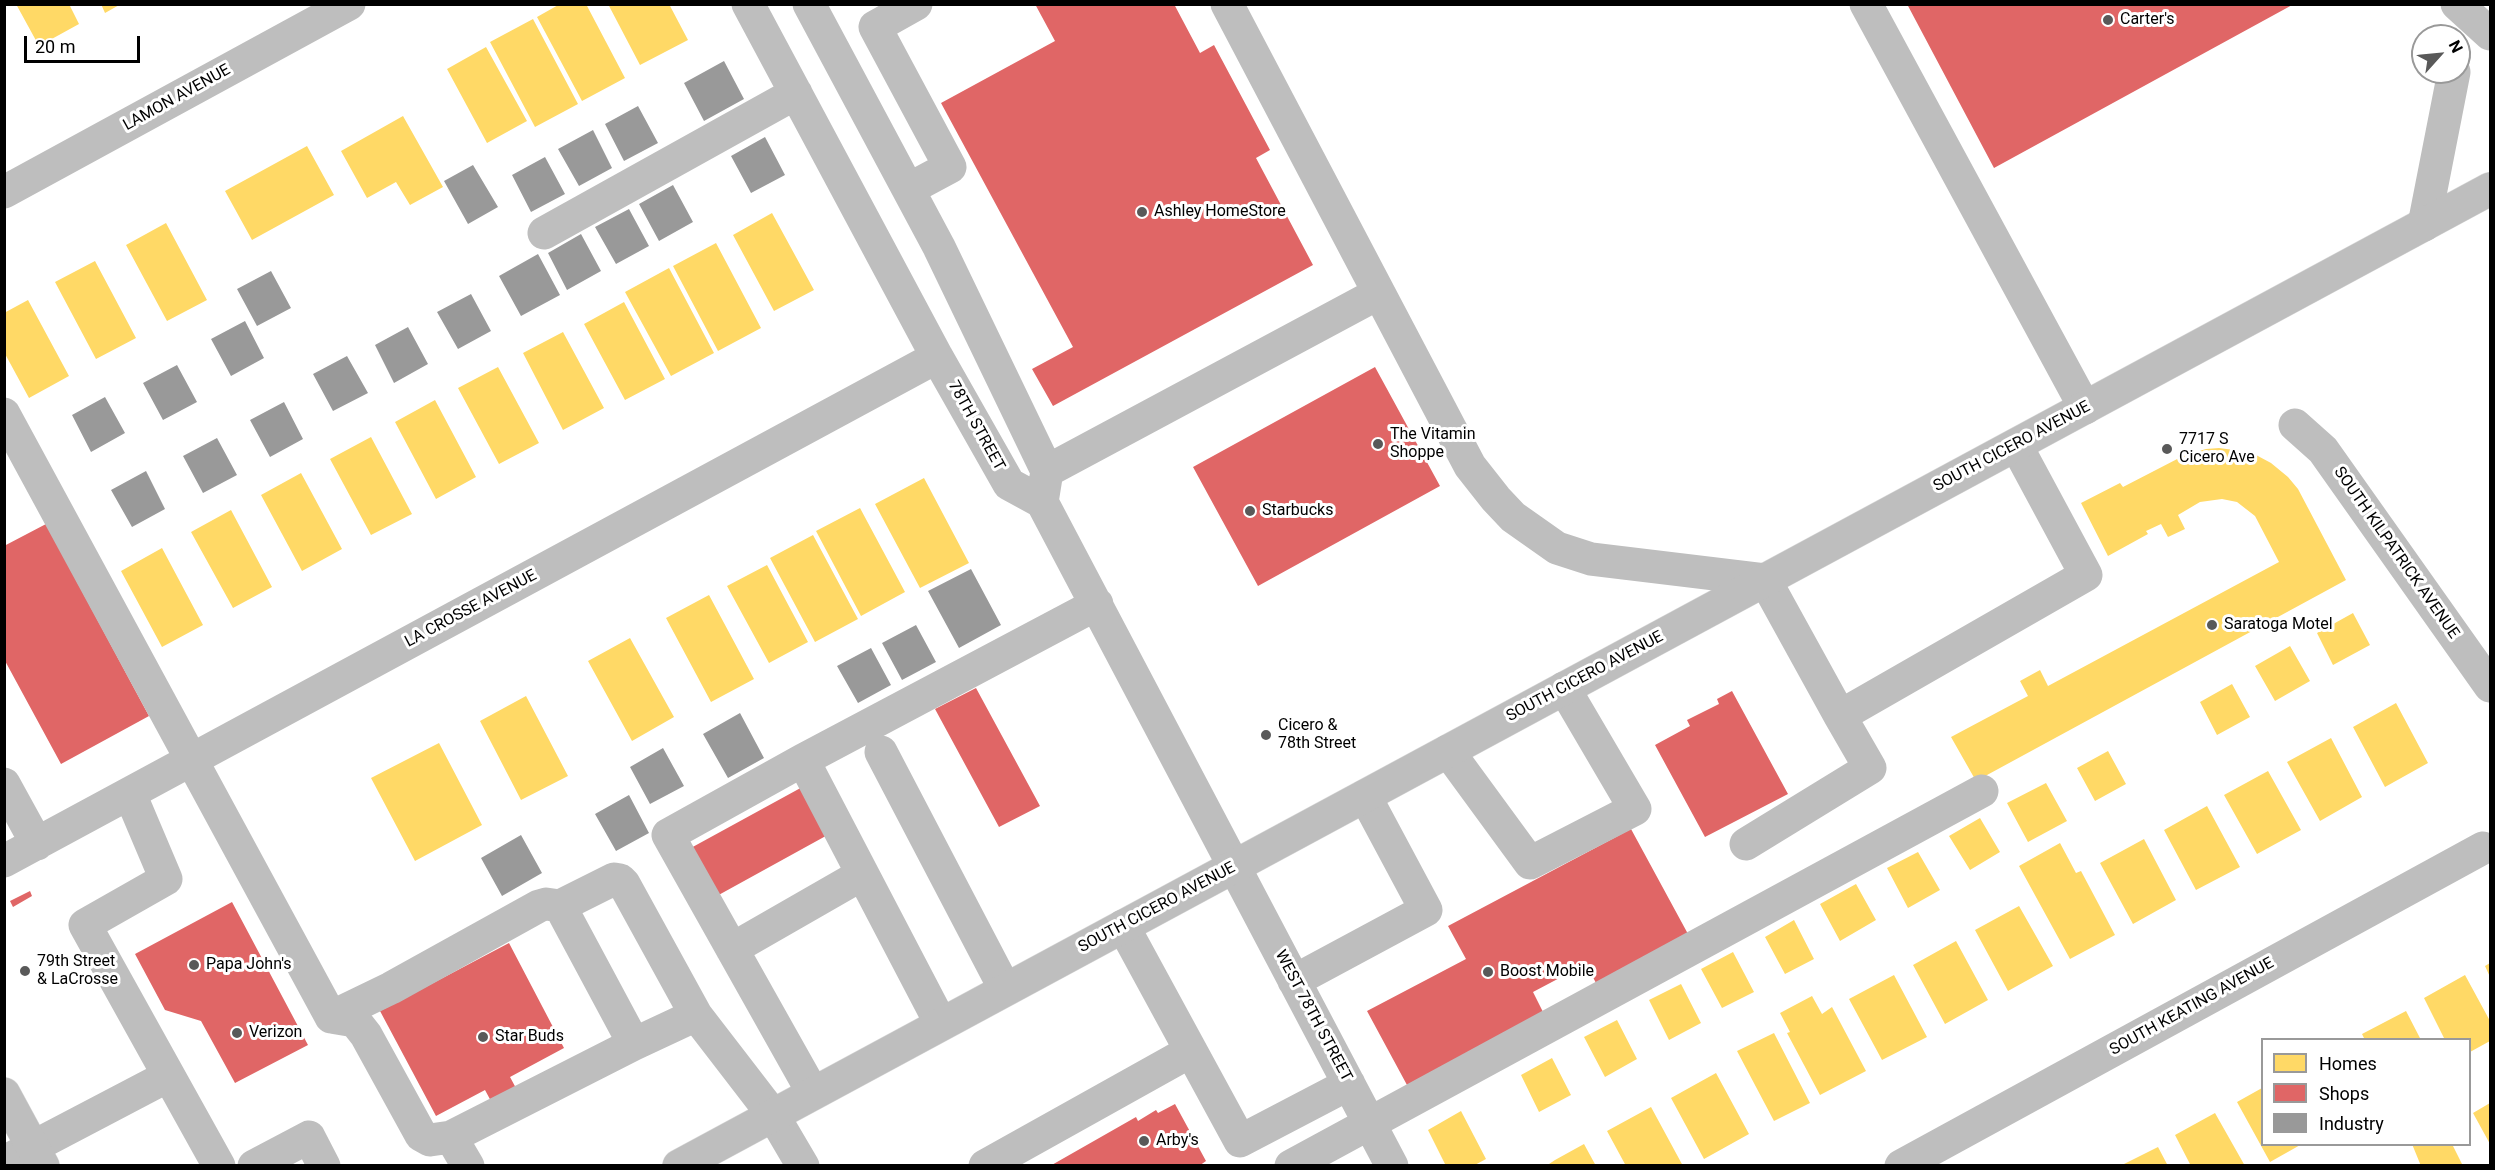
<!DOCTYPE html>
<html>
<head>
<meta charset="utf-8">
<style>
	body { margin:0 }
	#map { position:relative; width:2495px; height:1170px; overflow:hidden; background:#fff; font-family:Roboto,sans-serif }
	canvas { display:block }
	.frame { position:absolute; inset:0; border:6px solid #000; pointer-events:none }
	.legend { position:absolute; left:2261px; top:1038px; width:210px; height:108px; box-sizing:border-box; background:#fff; border:2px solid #999; margin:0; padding:8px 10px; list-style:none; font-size:18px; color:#000 }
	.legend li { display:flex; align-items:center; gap:12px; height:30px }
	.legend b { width:30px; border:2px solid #999 }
	.north { position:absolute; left:2411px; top:24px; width:60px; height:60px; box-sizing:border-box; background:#fff; border:2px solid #999; border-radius:50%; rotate:63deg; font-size:16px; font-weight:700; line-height:24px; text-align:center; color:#000 }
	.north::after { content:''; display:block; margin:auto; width:21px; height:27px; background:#595959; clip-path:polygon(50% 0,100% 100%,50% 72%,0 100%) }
	.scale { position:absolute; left:24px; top:36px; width:116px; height:27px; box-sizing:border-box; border:3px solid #000; border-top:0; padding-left:8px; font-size:18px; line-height:21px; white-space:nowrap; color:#000; -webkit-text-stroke:4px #fff; paint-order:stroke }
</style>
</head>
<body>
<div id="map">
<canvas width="2495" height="1170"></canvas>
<div class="frame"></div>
<ul class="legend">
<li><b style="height:16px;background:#ffd966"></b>Homes</li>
<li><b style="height:16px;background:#e06666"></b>Shops</li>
<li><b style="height:16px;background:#999"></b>Industry</li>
</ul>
<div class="north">N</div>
<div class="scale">20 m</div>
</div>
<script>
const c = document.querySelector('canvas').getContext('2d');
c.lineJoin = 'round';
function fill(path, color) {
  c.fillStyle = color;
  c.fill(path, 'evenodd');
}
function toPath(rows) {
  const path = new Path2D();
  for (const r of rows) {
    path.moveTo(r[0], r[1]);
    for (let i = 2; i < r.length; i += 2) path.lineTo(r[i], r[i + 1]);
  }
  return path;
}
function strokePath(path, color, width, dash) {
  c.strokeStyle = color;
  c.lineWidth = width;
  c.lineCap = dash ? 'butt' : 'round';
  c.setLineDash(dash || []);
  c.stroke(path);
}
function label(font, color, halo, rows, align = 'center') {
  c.font = font + ' Roboto,sans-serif';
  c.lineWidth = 6;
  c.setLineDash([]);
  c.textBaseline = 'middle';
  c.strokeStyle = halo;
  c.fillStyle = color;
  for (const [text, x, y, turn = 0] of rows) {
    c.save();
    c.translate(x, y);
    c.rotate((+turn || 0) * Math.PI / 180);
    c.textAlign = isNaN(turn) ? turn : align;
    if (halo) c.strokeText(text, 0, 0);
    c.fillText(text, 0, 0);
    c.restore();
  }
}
const homes = toPath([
	[16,4,69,4,79,24,39,46],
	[101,4,121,4,105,13],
	[560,4,586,4,625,78,582,101,537,17],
	[608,4,669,4,688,40,640,65],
	[533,19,578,104,535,127,490,42],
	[486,47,527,121,487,143,447,69],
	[403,116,443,187,410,205,396,182,367,198,341,151],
	[307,146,334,195,252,240,225,191],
	[772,213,814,290,774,311,733,235],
	[166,223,207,300,167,321,126,245],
	[716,243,761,328,718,351,673,266],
	[95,261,136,338,96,359,55,282],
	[669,268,714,353,671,376,625,292],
	[28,300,69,376,29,398,4,352,4,313],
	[624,302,665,379,625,400,584,324],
	[563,332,604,408,563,430,523,353],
	[498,367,539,443,499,464,458,388],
	[435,400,476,477,436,499,395,422],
	[371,437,412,514,371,535,330,459],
	[2219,448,2242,451,2256,455,2271,463,2288,477,2298,489,2346,580,1976,781,1951,737,2028,696,2020,681,2040,670,2048,686,2279,562,2255,516,2237,502,2222,499,2200,502,2178,515,2185,529,2168,537,2161,524,2146,531,2148,534,2108,556,2081,503,2120,483,2123,487,2183,456,2206,449],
	[301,473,342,549,302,571,261,495],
	[924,478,969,563,920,588,875,504],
	[860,508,905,592,861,616,816,531],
	[231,510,272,587,233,608,191,532],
	[813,535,858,619,815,642,770,558],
	[162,548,203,625,162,647,121,571],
	[767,565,808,642,769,663,727,586],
	[709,595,754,679,711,702,666,618],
	[2353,613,2370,645,2333,665,2317,633],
	[630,638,674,717,632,741,588,661],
	[2290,646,2310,681,2275,701,2255,666],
	[2232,684,2250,717,2217,735,2200,702],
	[526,696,568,776,521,800,480,721],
	[2396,703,2428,763,2385,787,2353,727],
	[2331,738,2362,797,2320,821,2287,762],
	[439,743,482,825,415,861,371,778],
	[2108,751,2126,784,2095,801,2077,768],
	[2268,771,2301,830,2257,854,2224,795],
	[2046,783,2067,821,2028,842,2007,803],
	[2207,806,2240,867,2196,890,2164,830],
	[1980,818,2000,852,1970,870,1949,836],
	[2144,839,2176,900,2133,924,2100,863],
	[2060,843,2076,873,2081,871,2115,935,2070,959,2019,866],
	[1918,852,1940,890,1908,908,1887,868],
	[1856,884,1876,920,1840,941,1820,904],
	[2019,906,2053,966,2008,991,1975,930],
	[1794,920,1814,959,1785,974,1765,937],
	[1956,941,1988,1000,1945,1024,1913,965],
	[1733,952,1754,992,1722,1008,1701,969],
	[2490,963,2490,977,2485,966],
	[1894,975,1927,1037,1882,1060,1849,999],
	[2465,975,2490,1021,2490,1041,2470,1052,2470,1040,2445,1040,2424,998],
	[1681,984,1701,1023,1669,1040,1649,1000],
	[1812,996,1822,1014,1832,1007,1866,1071,1820,1095,1787,1033,1790,1032,1780,1013],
	[2406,1011,2421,1040,2365,1040,2362,1034],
	[1617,1020,1637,1059,1605,1077,1584,1037],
	[1774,1033,1810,1103,1774,1121,1737,1051],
	[1552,1058,1571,1095,1539,1112,1521,1075],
	[1716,1073,1749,1134,1704,1159,1671,1098],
	[2262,1088,2262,1144,2302,1144,2270,1162,2237,1102],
	[2490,1103,2490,1144,2473,1113],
	[1651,1107,1683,1166,1626,1166,1607,1131],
	[1461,1111,1486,1159,1473,1166,1446,1166,1428,1130],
	[2215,1113,2245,1166,2191,1166,2175,1135],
	[1584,1144,1596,1166,1546,1166,1555,1160],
	[2412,1144,2452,1144,2462,1164,2421,1166],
	[2158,1147,2168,1166,2120,1166]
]);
const shops = toPath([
	[1035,4,1174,4,1200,53,1214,45,1270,150,1256,158,1313,265,1053,406,1032,369,1073,347,941,103,1055,41],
	[1907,4,2294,4,1994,168],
	[1375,367,1440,486,1258,586,1193,467],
	[46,524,149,716,61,764,4,659,4,546],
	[976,688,1040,806,999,827,935,709],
	[1732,691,1788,794,1705,837,1655,745,1690,726,1687,720,1719,704,1717,699],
	[806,785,833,832,715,897,689,849],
	[1631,829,1688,934,1596,983,1586,964,1533,992,1543,1012,1407,1085,1367,1011,1466,959,1448,926],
	[30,891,32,896,13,907,10,901],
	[232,902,308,1045,235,1083,201,1021,165,1010,135,954],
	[509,943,564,1048,510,1077,517,1090,492,1103,485,1090,436,1116,380,1011],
	[1175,1104,1206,1161,1199,1166,1050,1166,1136,1117,1138,1121,1156,1110,1158,1113]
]);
const industry = toPath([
	[724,61,744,99,704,121,684,83],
	[638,106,658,143,624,161,605,124],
	[593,130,612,168,579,186,558,149],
	[765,137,785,175,751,193,731,156],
	[545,157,565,194,531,212,512,175],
	[473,165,498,207,468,224,444,181],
	[673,185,693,222,659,241,639,204],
	[629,209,649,246,616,264,595,227],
	[581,234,601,271,567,290,548,253],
	[538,254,560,295,521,316,499,276],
	[271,271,291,308,257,326,237,289],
	[471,294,491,331,458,349,437,312],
	[245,321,264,358,231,376,211,339],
	[408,327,428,364,394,383,375,345],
	[347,356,368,393,333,411,313,374],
	[177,365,197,402,163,420,143,383],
	[105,397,125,433,91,452,72,415],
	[284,402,303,439,270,457,250,420],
	[217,438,237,475,203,493,183,456],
	[146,471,165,509,132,527,111,490],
	[971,569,1001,625,959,648,928,591],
	[916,625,936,662,902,680,882,643],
	[871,648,891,685,858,703,837,666],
	[740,713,764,758,728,778,703,734],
	[663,748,684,786,650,804,630,767],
	[629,795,649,833,616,851,595,814],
	[521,835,542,873,502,896,481,858]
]);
const minor = toPath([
	[748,4,937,357,1009,484,1042,502,1392,1166],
	[809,4,939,247,1047,471,1042,502],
	[1227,4,1470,466,1496,499,1513,517,1557,548,1591,559,1765,580,1840,716,2086,575,2016,445],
	[1866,4,2085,408],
	[2457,4,2490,34],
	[909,189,950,167,875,27,916,4],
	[4,192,349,4],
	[2424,225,2454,72],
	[544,233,796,93],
	[4,414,331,1017],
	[2295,425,2323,450,2490,686],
	[1047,471,1379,293],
	[1448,751,1530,863,1635,809,1564,688],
	[881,752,1005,989],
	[803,760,941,1024],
	[4,784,37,844],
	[130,794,166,879,85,925,219,1166],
	[1746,844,1870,768,1840,716],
	[4,861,937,357],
	[1123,926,1240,1141,1349,1084],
	[732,949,861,875],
	[1294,981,1426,910,1365,796],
	[331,1017,391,988,539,906,546,904,560,906],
	[331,1017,355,1021,366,1035,421,1135,430,1140,451,1137],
	[634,1044,560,906,614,879,620,880,624,884,696,1015,773,1115,803,1166],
	[813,1093,668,835,803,760,1097,604],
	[4,1162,168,1076],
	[254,1166,309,1137,324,1166],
	[468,1166,451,1137,634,1044,696,1015],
	[985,1166,1191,1051],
	[1291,1166,1982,791],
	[1901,1166,2483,848]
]);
const major = toPath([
	[4,1094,43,1166],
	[679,1166,2490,189]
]);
const markers = [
	[2108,20,6,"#595959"],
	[1142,212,6,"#595959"],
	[1378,444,6,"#595959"],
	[2167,449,6,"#595959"],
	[1250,511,6,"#595959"],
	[2212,625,6,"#595959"],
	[1266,735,6,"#595959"],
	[194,965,6,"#595959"],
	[25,971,6,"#595959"],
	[1488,972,6,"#595959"],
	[237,1033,6,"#595959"],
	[483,1037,6,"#595959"],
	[1144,1141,6,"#595959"]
];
const poiNames = [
	["Carter's",2120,20],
	["Ashley HomeStore",1154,212],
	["The Vitamin",1390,435],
	["Shoppe",1390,453],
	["7717 S",2179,440],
	["Cicero Ave",2179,458],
	["Starbucks",1262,511],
	["Saratoga Motel",2224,625],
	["Cicero &",1278,726],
	["78th Street",1278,744],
	["79th Street",37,962],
	["& LaCrosse",37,980],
	["Papa John's",206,965],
	["Boost Mobile",1500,972],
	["Verizon",249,1033],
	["Star Buds",495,1037],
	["Arby's",1156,1141]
];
const streetNames = [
	["LAMON AVENUE",177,98,-29],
	["78TH STREET",976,426,61],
	["SOUTH CICERO AVENUE",2012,447,-28],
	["SOUTH KILPATRICK AVENUE",2396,553,55],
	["LA CROSSE AVENUE",471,609,-28],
	["SOUTH CICERO AVENUE",1585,677,-28],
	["SOUTH CICERO AVENUE",1157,908,-28],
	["SOUTH KEATING AVENUE",2192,1007,-29],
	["WEST 78TH STREET",1313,1016,62]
];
fill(homes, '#ffd966');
fill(shops, '#e06666');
fill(industry, '#999');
strokePath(major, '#dbdbdb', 34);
strokePath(minor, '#bebebe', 33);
strokePath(major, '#bebebe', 33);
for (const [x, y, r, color] of markers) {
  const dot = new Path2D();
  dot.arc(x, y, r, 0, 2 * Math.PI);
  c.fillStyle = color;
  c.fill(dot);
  strokePath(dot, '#fff', 2);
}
label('16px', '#000', '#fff', poiNames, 'left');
label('16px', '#000', '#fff', streetNames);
</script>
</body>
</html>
